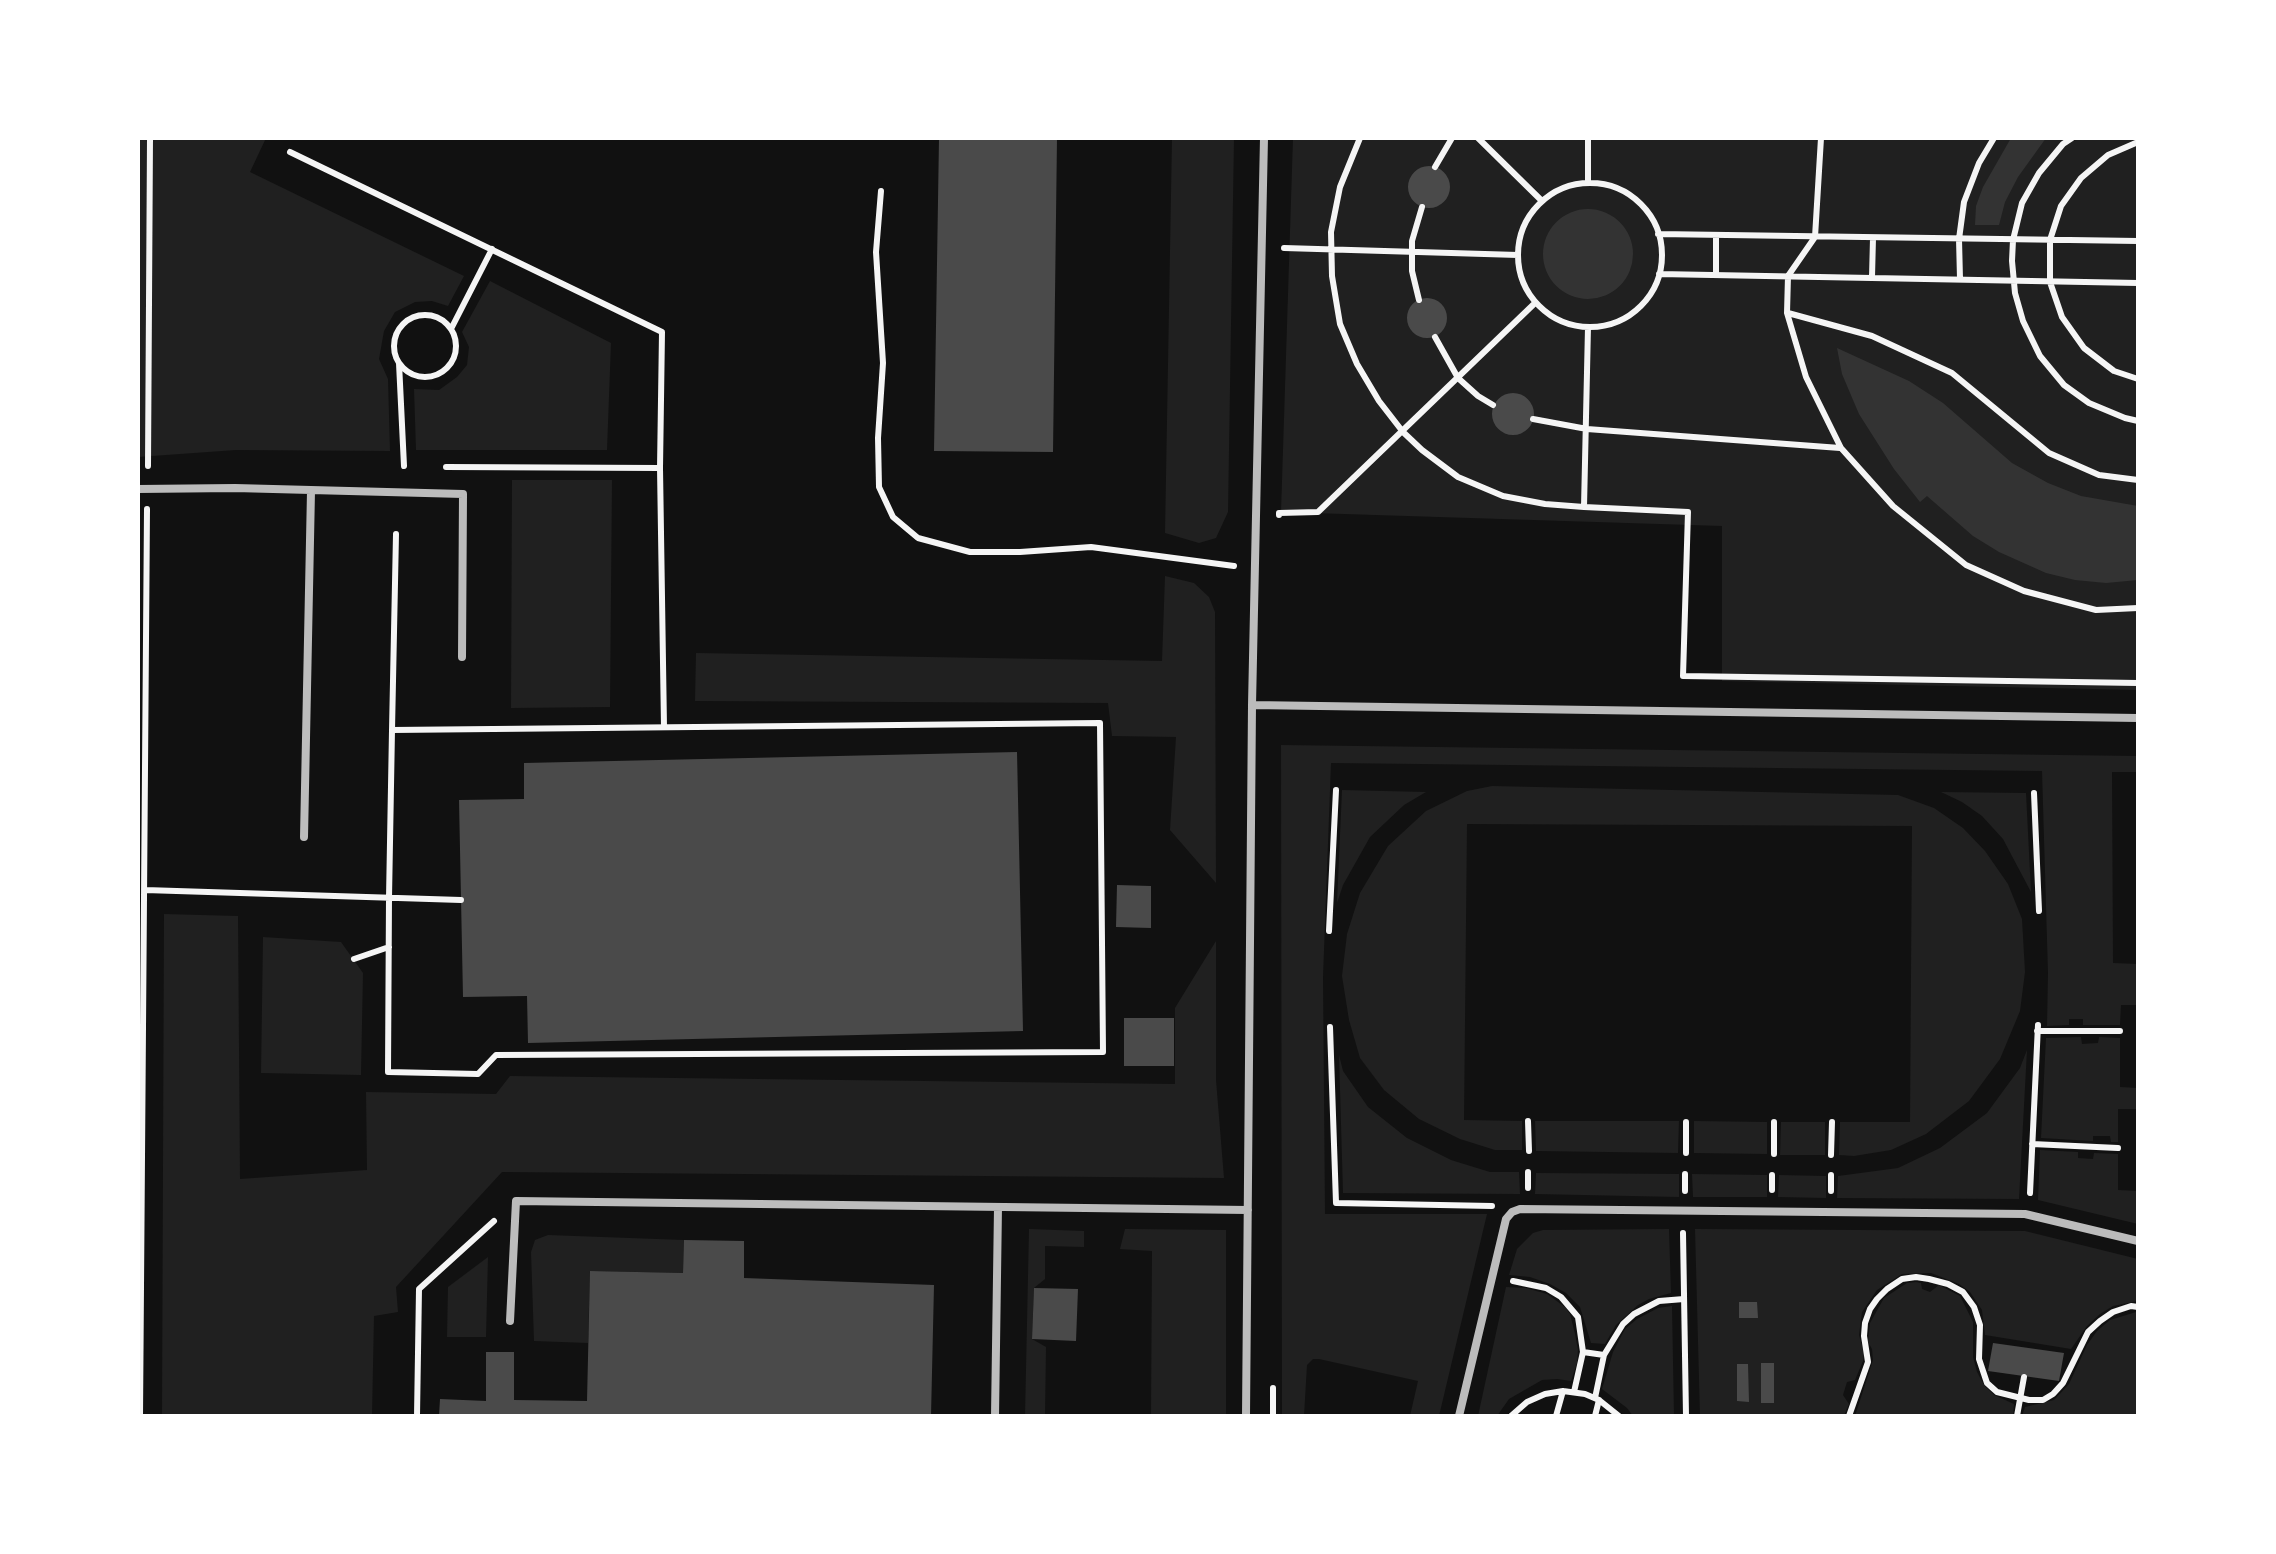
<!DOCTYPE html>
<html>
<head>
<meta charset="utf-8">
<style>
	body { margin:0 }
	#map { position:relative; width:2276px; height:1554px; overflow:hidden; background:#111; font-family:"Open Sans",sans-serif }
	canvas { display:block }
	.frame { position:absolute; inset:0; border:140px solid #fff; pointer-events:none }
</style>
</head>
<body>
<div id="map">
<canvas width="2276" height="1554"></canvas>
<div class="frame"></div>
</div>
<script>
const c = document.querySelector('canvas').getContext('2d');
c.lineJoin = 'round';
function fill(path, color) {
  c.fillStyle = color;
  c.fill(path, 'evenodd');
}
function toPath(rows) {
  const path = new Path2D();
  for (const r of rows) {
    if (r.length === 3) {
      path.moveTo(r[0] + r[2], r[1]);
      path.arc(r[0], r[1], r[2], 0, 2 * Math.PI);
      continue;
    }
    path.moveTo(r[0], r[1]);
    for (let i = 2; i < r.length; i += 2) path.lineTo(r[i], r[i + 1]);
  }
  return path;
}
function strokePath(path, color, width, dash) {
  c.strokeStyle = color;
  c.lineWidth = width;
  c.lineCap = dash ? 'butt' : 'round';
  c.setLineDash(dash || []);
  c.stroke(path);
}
const green = toPath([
	[138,138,266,138,250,172,464,276,448,306,432,301,415,302,395,312,384,331,379,359,388,379,390,451,236,450,138,457],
	[1172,138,1234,138,1228,512,1216,538,1199,543,1165,533],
	[1293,138,2138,138,2138,690,1722,681,1722,526,1281,512],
	[490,281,611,343,607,450,416,450,414,389,439,390,457,377,467,365,469,347,462,332],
	[512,480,612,480,610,707,511,708],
	[1165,576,1194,583,1209,597,1215,612,1216,883,1170,830,1176,737,1112,736,1108,703,695,701,696,653,1162,661],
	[1281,745,2138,756,2138,772,2112,772,2113,963,2138,964,2138,1005,2121,1005,2120,1025,2083,1025,2083,1019,2069,1019,2069,1025,2047,1026,2048,973,2042,771,1331,763,1323,977,1325,1214,1487,1214,1439,1416,1410,1416,1418,1381,1319,1359,1313,1359,1307,1365,1304,1416,1282,1416],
	[1492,786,1898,795,1934,808,1963,828,1985,851,2008,884,2022,919,2025,972,2020,1011,2000,1059,1969,1101,1926,1134,1891,1150,1854,1156,1839,1155,1840,1122,1910,1122,1912,826,1467,824,1464,1120,1522,1121,1522,1150,1495,1150,1460,1139,1419,1119,1384,1090,1360,1058,1349,1020,1342,976,1347,934,1360,893,1388,846,1426,811,1467,791],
	[1342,790,1426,792,1404,805,1370,837,1343,885,1337,903],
	[1941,792,2026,793,2031,892,2003,839,1982,816,1962,802],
	[164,914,238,916,240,1179,367,1170,366,1092,496,1094,510,1076,1175,1084,1175,1008,1216,941,1216,1080,1224,1178,502,1172,396,1287,398,1312,374,1316,372,1416,162,1416],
	[263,937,341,942,363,973,361,1075,261,1073],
	[2081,1037,2082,1044,2098,1043,2099,1037,2120,1038,2120,1087,2138,1088,2138,1109,2118,1109,2118,1142,2111,1142,2110,1136,2093,1136,2093,1141,2041,1138,2046,1038],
	[2027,1050,2019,1199,1837,1198,1838,1176,1898,1168,1940,1148,1987,1113,2020,1068],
	[1339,1055,1343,1071,1368,1107,1407,1138,1451,1160,1490,1172,1519,1172,1520,1194,1343,1193],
	[1535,1121,1679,1121,1678,1153,1536,1151],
	[1694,1121,1767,1122,1767,1154,1694,1153],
	[1781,1122,1825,1122,1825,1155,1780,1155],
	[2040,1150,2078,1152,2078,1158,2093,1159,2094,1153,2118,1154,2118,1190,2138,1191,2138,1224,2038,1200],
	[1536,1173,1679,1174,1679,1197,1535,1194],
	[1692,1174,1767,1175,1767,1197,1693,1197],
	[1779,1175,1826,1176,1826,1198,1778,1197],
	[1029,1229,1084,1231,1084,1247,1045,1246,1045,1279,1034,1288,1032,1339,1046,1347,1045,1416,1025,1416],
	[1125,1229,1226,1230,1226,1416,1151,1416,1152,1251,1120,1249],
	[1669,1229,1671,1293,1649,1299,1638,1305,1616,1325,1605,1344,1591,1343,1580,1307,1566,1293,1550,1284,1530,1277,1509,1275,1517,1249,1533,1233,1543,1230],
	[1695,1229,2025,1231,2138,1259,2138,1301,2113,1306,2100,1314,2087,1326,2071,1349,1985,1335,1982,1310,1970,1292,1959,1284,1931,1273,1902,1274,1877,1290,1862,1312,1859,1335,1864,1353,1863,1361,1855,1380,1847,1382,1843,1395,1849,1404,1844,1416,1700,1416],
	[548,1235,684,1240,683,1273,590,1271,588,1343,534,1341,531,1252,535,1240],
	[488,1257,486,1337,447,1337,448,1287],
	[1916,1282,1921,1283,1922,1289,1930,1292,1939,1285,1960,1296,1973,1322,1973,1357,1977,1372,1984,1385,1994,1395,2014,1404,2013,1416,1855,1416,1873,1360,1872,1349,1868,1342,1870,1323,1884,1298,1907,1283],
	[1506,1287,1526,1288,1547,1294,1565,1307,1570,1314,1575,1334,1578,1350,1577,1363,1571,1381,1557,1379,1542,1380,1509,1399,1497,1416,1478,1416],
	[1672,1306,1674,1416,1633,1416,1627,1408,1602,1389,1613,1352,1625,1329,1637,1319,1658,1308],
	[2136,1312,2138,1320,2138,1416,2022,1416,2025,1407,2054,1400,2069,1384,2087,1345,2097,1331,2110,1320]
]);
const water = toPath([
	[2011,138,2046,138,2018,177,2005,202,1999,225,1975,225,1976,206,1983,187],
	[1588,254,45],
	[1837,348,1909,381,1943,403,2012,463,2048,483,2081,496,2138,506,2138,580,2106,583,2075,580,2046,573,1999,552,1973,536,1927,496,1920,502,1894,469,1859,414,1842,374]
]);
const building = toPath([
	[939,138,1057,138,1053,452,934,451],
	[1429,187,21],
	[1427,318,20],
	[1513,414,21],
	[1017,752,1023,1031,528,1043,527,996,463,997,459,800,524,799,524,763],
	[1117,885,1151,886,1151,928,1116,927],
	[1124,1018,1174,1018,1174,1066,1124,1066],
	[684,1240,744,1241,744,1278,934,1285,931,1416,439,1416,440,1399,486,1401,486,1352,514,1352,514,1400,587,1401,590,1271,683,1273],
	[1034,1288,1078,1289,1076,1341,1032,1339],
	[1739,1302,1757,1302,1758,1318,1739,1318],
	[1993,1343,2064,1353,2059,1381,1988,1371],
	[1761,1363,1774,1363,1774,1403,1761,1403],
	[1737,1364,1748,1364,1749,1402,1737,1401]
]);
const path = toPath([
	[1360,138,1340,187,1331,232,1332,276,1340,324,1357,364,1379,401,1403,432,1422,450,1458,477,1503,496,1545,504,1584,507,1688,512,1683,676,2138,683],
	[1478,138,1542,201],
	[1821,138,1815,237,1788,276,1787,313,1806,377,1841,448,1893,506,1966,565,2024,591,2096,610,2138,608],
	[2072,138,2063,144,2039,173,2022,203,2013,240,2012,261,2015,293,2023,321,2040,356,2064,385,2089,403,2125,418,2138,421],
	[2138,142,2108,155,2081,178,2061,206,2050,240,2050,282,2062,317,2084,348,2114,371,2138,379],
	[290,152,662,332,660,468,664,727],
	[1435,167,1452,138],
	[1588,183,1588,138],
	[1590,255,72],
	[881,191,876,252,883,363,878,438,879,487,893,517,918,538,970,552,1020,552,1091,547,1234,566],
	[1658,234,2138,241],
	[1284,248,1518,255],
	[1659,274,2138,283],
	[1716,275,1716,235],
	[1872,277,1873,238],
	[1960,279,1959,239,1964,202,1979,163,1994,138],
	[1419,300,1412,271,1412,241,1422,207],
	[1788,313,1872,336,1952,373,2049,453,2099,475,2138,480],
	[425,346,31],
	[451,329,492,249],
	[1435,337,1458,378,1478,396,1493,405],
	[399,363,404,466],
	[1533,419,1587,429,1840,448],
	[148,466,150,138],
	[446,467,660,468],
	[1584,507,1588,327],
	[1279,515,1279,513,1318,512,1535,303],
	[392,730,1100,723,1103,1052,496,1055,478,1074,388,1072,389,898,392,730,396,534],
	[2034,793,2039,911],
	[145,890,461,900],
	[1329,931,1336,790],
	[354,959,389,947],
	[1330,1027,1336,1203,1492,1206],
	[2037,1031,2120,1031],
	[1528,1121,1529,1151],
	[2032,1144,2118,1148],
	[1686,1153,1686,1122],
	[1774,1154,1774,1122],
	[1831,1155,1832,1122],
	[1528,1172,1528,1188],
	[1772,1175,1772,1190],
	[1685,1191,1685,1174],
	[1831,1191,1831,1175],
	[2030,1193,2038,1025],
	[1683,1233,1686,1416],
	[1513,1281,1546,1288,1561,1297,1578,1317,1583,1352,1574,1392],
	[1583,1352,1604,1355],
	[1273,1388,1273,1416],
	[1595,1398,1604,1355,1623,1324,1634,1314,1659,1301,1684,1299],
	[140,1416,147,509],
	[417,1416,419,1289,494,1221],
	[1511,1416,1527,1402,1545,1394,1563,1391,1585,1394,1599,1400,1619,1416],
	[1556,1416,1563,1391],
	[1595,1416,1599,1400],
	[1849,1416,1868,1362,1864,1336,1865,1323,1870,1309,1877,1299,1887,1289,1902,1279,1916,1277,1929,1279,1948,1284,1963,1292,1974,1307,1980,1325,1979,1359,1987,1383,1997,1392,2029,1400,2043,1400,2053,1394,2063,1383,2088,1332,2100,1321,2113,1312,2131,1306,2138,1307],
	[2017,1416,2024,1377]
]);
const service = toPath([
	[138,489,235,488,463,494,462,657],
	[1252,705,2138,718],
	[304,837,311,491],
	[510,1321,516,1201,1248,1210],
	[995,1416,998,1207],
	[1246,1416,1252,705,1264,138],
	[1459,1416,1506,1219,1512,1212,1520,1209,2025,1214,2138,1241]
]);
fill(green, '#202020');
fill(water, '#333');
fill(building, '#4a4a4a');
strokePath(path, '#f5f5f5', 6);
strokePath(service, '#bcbcbc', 8);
</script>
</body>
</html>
